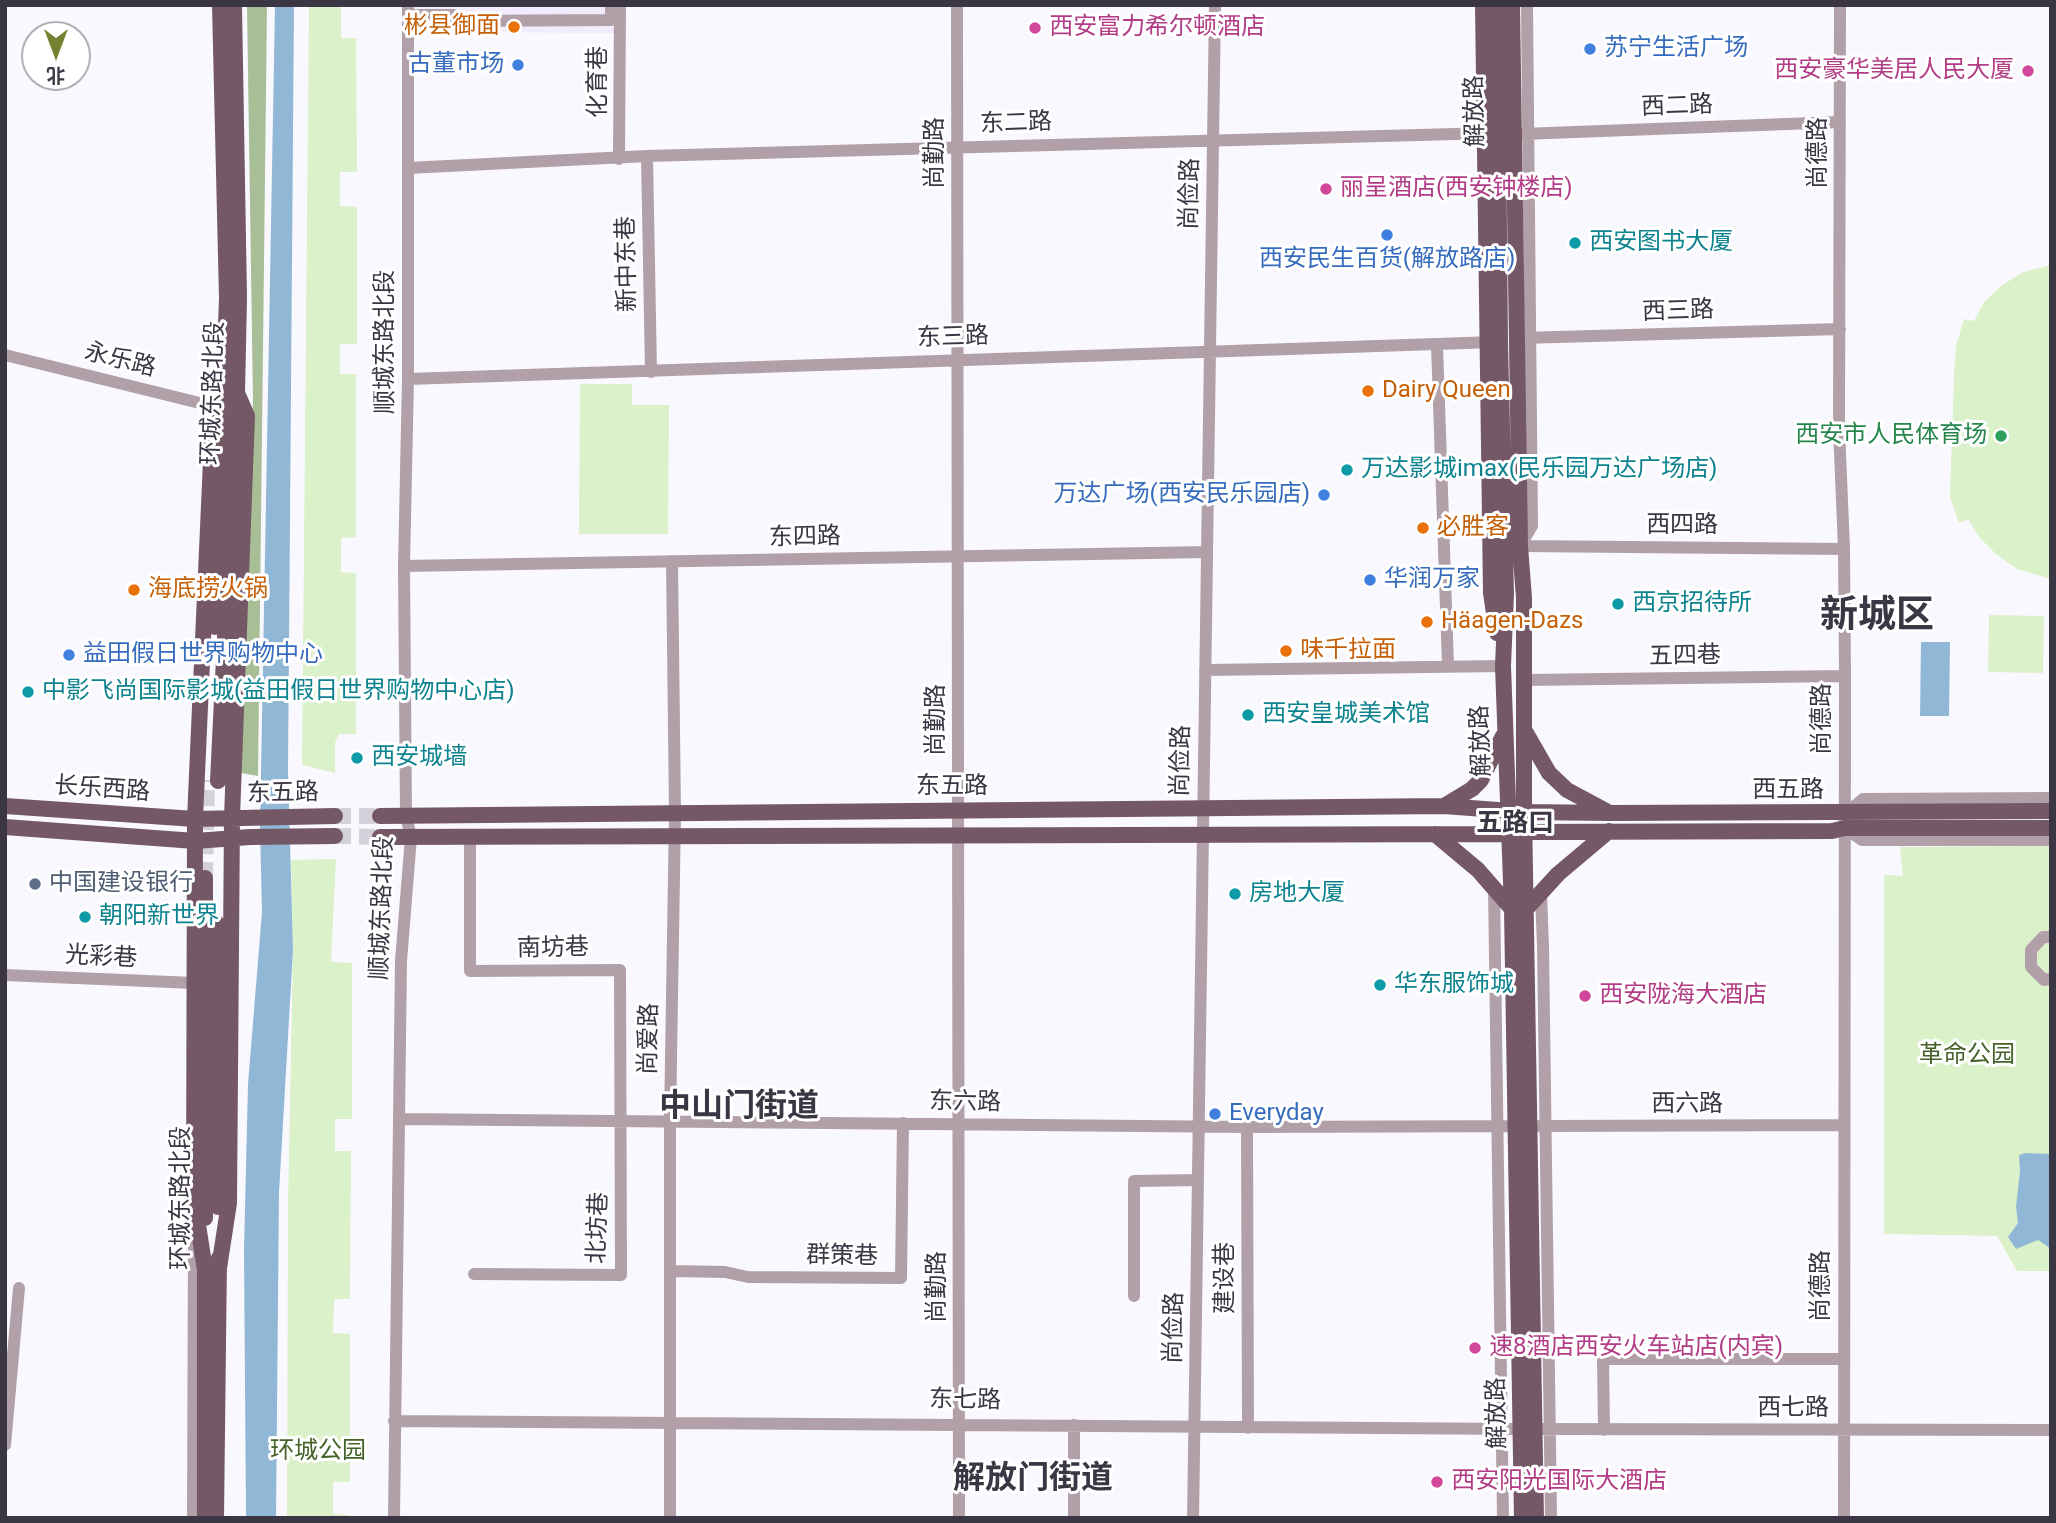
<!DOCTYPE html>
<html>
<head>
<meta charset="utf-8">
<style>
	body { margin:0 }
	#map { position:relative; width:2056px; height:1523px; overflow:hidden; background:#faf8ff; font-family:Roboto,"Noto Sans SC",sans-serif }
	canvas { display:block }
	.frame { position:absolute; inset:0; border:7px solid #3b3644; pointer-events:none }
	.north { position:absolute; left:21px; top:21px; width:70px; height:70px; box-sizing:border-box; background:#fff; border:2px solid #b1afb4; border-radius:50%; rotate:180deg; font-size:19px; font-weight:700; line-height:28px; text-align:center; color:#3b3644 }
	.north::after { content:''; display:block; margin:auto; width:24px; height:32px; background:#748331; clip-path:polygon(50% 0,100% 100%,50% 72%,0 100%) }
</style>
</head>
<body>
<div id="map">
<canvas width="2056" height="1523"></canvas>
<div class="frame"></div>
<div class="north">北</div>
</div>
<script>
const c = document.querySelector('canvas').getContext('2d');
c.lineJoin = 'round';
function fill(path, color) {
  c.fillStyle = color;
  c.fill(path, 'evenodd');
}
function toPath(rows) {
  const path = new Path2D();
  for (const r of rows) {
    path.moveTo(r[0], r[1]);
    for (let i = 2; i < r.length; i += 2) path.lineTo(r[i], r[i + 1]);
  }
  return path;
}
function strokePath(path, color, width, dash) {
  c.strokeStyle = color;
  c.lineWidth = width;
  c.lineCap = dash ? 'butt' : 'round';
  c.setLineDash(dash || []);
  c.stroke(path);
}
function label(font, color, halo, rows, align = 'center') {
  c.font = font + ' Roboto,"Noto Sans SC",sans-serif';
  c.lineWidth = 6;
  c.setLineDash([]);
  c.textBaseline = 'middle';
  c.strokeStyle = halo;
  c.fillStyle = color;
  for (const [text, x, y, turn = 0] of rows) {
    c.save();
    c.translate(x, y);
    c.rotate((+turn || 0) * Math.PI / 180);
    c.textAlign = isNaN(turn) ? turn : align;
    if (halo) c.strokeText(text, 0, 0);
    c.fillText(text, 0, 0);
    c.restore();
  }
}
const built = toPath([
	[413,5,616,5,616,33,413,32]
]);
const green = toPath([
	[309,5,341,5,341,38,356,38,357,172,340,172,340,206,357,207,357,344,340,344,340,374,356,374,356,537,341,538,341,572,356,573,356,734,339,734,335,743,335,773,302,765],
	[2051,265,2051,579,2017,569,1996,554,1979,537,1968,519,1959,523,1950,497,1954,375,1956,346,1964,319,1974,321,1984,302,2001,286,2023,272],
	[580,384,632,384,632,405,669,405,668,534,579,534],
	[1989,615,2044,616,2043,673,1988,672],
	[2051,846,2051,1271,2017,1271,1997,1236,1884,1234,1884,875,1903,876,1900,847],
	[336,859,331,962,352,963,352,1119,335,1119,335,1151,351,1151,350,1299,334,1299,333,1333,350,1334,350,1482,333,1482,333,1514,350,1515,350,1518,287,1518,288,1207,293,950,291,860]
]);
const forest = toPath([
	[247,5,267,5,258,776,241,773,246,527,253,402]
]);
const water = toPath([
	[275,5,294,5,288,771,293,950,279,1192,276,1518,246,1518,244,1250,248,1084,262,912,260,828],
	[1921,642,1950,642,1949,716,1920,716],
	[2025,1153,2051,1154,2051,1249,2038,1240,2016,1249,2008,1237,2018,1223,2016,1207,2020,1171,2019,1155]
]);
const majorTunnel = toPath([
	[335,816,380,816],
	[335,836,380,837],
	[205,878,207,780]
]);
const minor = toPath([
	[957,5,959,1518],
	[1527,5,1532,526,1520,546,1844,549],
	[1840,5,1839,429,1844,549,1845,676,1844,1518],
	[408,15,454,15,454,21,611,20,611,5],
	[1522,134,1840,122],
	[647,156,651,372],
	[619,159,620,5],
	[408,168,647,156,1492,133],
	[1522,338,1840,329],
	[1437,345,1448,666],
	[5,355,224,409],
	[408,379,1495,342],
	[404,566,1207,552],
	[1205,670,1503,666],
	[1525,680,1845,676],
	[1845,814,1863,799,2051,798],
	[1845,828,1862,840,2051,840],
	[470,837,470,971,620,970,621,1275,474,1274],
	[1494,888,1503,1518],
	[1541,894,1543,946,1551,1518],
	[2051,937,2043,937,2031,950,2031,967,2044,980,2051,979],
	[5,975,194,983],
	[400,1119,1247,1127,1844,1125],
	[1247,1127,1248,1428],
	[670,1271,725,1272,748,1277,901,1278,903,1123],
	[1134,1296,1134,1181,1198,1180],
	[394,1421,1521,1429],
	[1543,1429,2051,1430],
	[1604,1430,1603,1359,1843,1359],
	[5,1445,19,1288],
	[193,1518,194,1234],
	[394,1518,401,961,411,837,406,816,404,566,408,379,408,5],
	[670,1518,670,1121,675,813,672,561],
	[1074,1518,1074,1425],
	[1193,1518,1215,5]
]);
const major = toPath([
	[1483,5,1491,593,1497,633],
	[1497,5,1500,342,1506,594,1503,666,1512,909,1522,1518],
	[1512,5,1520,546,1524,598,1524,812,1536,1518],
	[215,627,227,298,220,5],
	[1526,733,1549,773,1567,790,1608,812],
	[218,781,237,393,239,298,234,5],
	[5,806,195,819,335,816],
	[1444,806,1472,789,1481,780,1503,736],
	[380,816,1444,806,1524,812,1610,813,2051,811],
	[5,827,195,841,250,837,335,836],
	[1435,834,1478,870,1512,909],
	[380,837,1508,834,1525,832,1832,831,1845,828,2051,828],
	[1526,909,1558,874,1609,831],
	[216,922,218,1207],
	[205,1218,205,878],
	[219,1268,229,1203,232,817,247,416,237,393],
	[205,1270,194,1199,195,819,212,438,224,409],
	[205,1518,205,1262],
	[216,1518,219,1258]
]);
const markers = [
	[514,27,7,"#e8710a"],
	[1035,28,7,"#d1479c"],
	[1590,49,7,"#3f7fe0"],
	[518,65,7,"#3f7fe0"],
	[2028,71,7,"#d1479c"],
	[1326,189,7,"#d1479c"],
	[1387,235,7,"#3f7fe0"],
	[1575,243,7,"#0f9aa8"],
	[1368,391,7,"#e8710a"],
	[2001,436,7,"#2e9e5b"],
	[1347,470,7,"#0f9aa8"],
	[1324,495,7,"#3f7fe0"],
	[1423,528,7,"#e8710a"],
	[1370,580,7,"#3f7fe0"],
	[134,590,7,"#e8710a"],
	[1618,604,7,"#0f9aa8"],
	[1427,622,7,"#e8710a"],
	[1286,651,7,"#e8710a"],
	[69,655,7,"#3f7fe0"],
	[28,692,7,"#0f9aa8"],
	[1248,715,7,"#0f9aa8"],
	[357,758,7,"#0f9aa8"],
	[35,884,7,"#5c6f8a"],
	[1235,894,7,"#0f9aa8"],
	[85,917,7,"#0f9aa8"],
	[1380,985,7,"#0f9aa8"],
	[1585,996,7,"#d1479c"],
	[1215,1114,7,"#3f7fe0"],
	[1475,1348,7,"#d1479c"],
	[1437,1482,7,"#d1479c"]
];
const foodNames = [
	["彬县御面",500,27,"right"],
	["Dairy Queen",1382,391],
	["必胜客",1437,528],
	["海底捞火锅",148,590],
	["Häagen-Dazs",1441,622],
	["味千拉面",1300,651]
];
const hotelNames = [
	["西安富力希尔顿酒店",1049,28],
	["西安豪华美居人民大厦",2014,71,"right"],
	["丽呈酒店(西安钟楼店)",1340,189],
	["西安陇海大酒店",1599,996],
	["速8酒店西安火车站店(内宾)",1489,1348],
	["西安阳光国际大酒店",1451,1482]
];
const shopNames = [
	["苏宁生活广场",1604,49],
	["古董市场",504,65,"right"],
	["西安民生百货(解放路店)",1387,260,"center"],
	["万达广场(西安民乐园店)",1310,495,"right"],
	["华润万家",1384,580],
	["益田假日世界购物中心",83,655],
	["Everyday",1229,1114]
];
const streetNames = [
	["化育巷",599,82,-90],
	["西二路",1677,107,-2],
	["解放路",1476,111,-91],
	["东二路",1016,124,-2],
	["尚勤路",936,153,-90],
	["尚德路",1819,153,-90],
	["尚俭路",1191,194,-89],
	["新中东巷",628,264,-91],
	["西三路",1678,312,-2],
	["东三路",953,338,-2],
	["顺城东路北段",386,342,-90],
	["永乐路",120,361,14],
	["环城东路北段",214,393,-88],
	["西四路",1682,526],
	["东四路",805,538,-1],
	["五四巷",1685,657,-1],
	["尚德路",1823,719,-90],
	["尚勤路",937,720,-90],
	["解放路",1482,741,-92],
	["尚俭路",1182,761,-89],
	["东五路",952,787],
	["长乐西路",102,790,4],
	["西五路",1788,791],
	["东五路",283,794,-1],
	["顺城东路北段",383,908,-88],
	["南坊巷",553,949,-1],
	["光彩巷",101,958,3],
	["尚爱路",650,1039,-89],
	["东六路",965,1103,1],
	["西六路",1687,1105],
	["环城东路北段",182,1198,-90],
	["北坊巷",599,1228,-88],
	["群策巷",842,1257,1],
	["建设巷",1226,1278,-90],
	["尚德路",1822,1286,-90],
	["尚勤路",938,1287,-90],
	["尚俭路",1175,1328,-89],
	["东七路",965,1401,1],
	["西七路",1793,1409],
	["解放路",1498,1413,-91]
];
const cultureNames = [
	["西安图书大厦",1589,243],
	["万达影城imax(民乐园万达广场店)",1361,470],
	["西京招待所",1632,604],
	["中影飞尚国际影城(益田假日世界购物中心店)",42,692],
	["西安皇城美术馆",1262,715],
	["西安城墙",371,758],
	["房地大厦",1249,894],
	["朝阳新世界",99,917],
	["华东服饰城",1394,985]
];
const leisureNames = [
	["西安市人民体育场",1987,436]
];
const serviceNames = [
	["中国建设银行",49,884]
];
const parkNames = [
	["革命公园",1967,1056],
	["环城公园",318,1452]
];
const neighbourhoodNames = [
	["五路口",1515,824]
];
const districtNames = [
	["中山门街道",739,1108],
	["解放门街道",1033,1480]
];
const townNames = [
	["新城区",1877,617]
];
fill(built, '#f1ebfd');
fill(green, '#daf1c9');
fill(forest, '#a7be96');
fill(water, '#91b7d7');
strokePath(majorTunnel, '#d4d1da', 16, [16, 8]);
strokePath(minor, '#b1a0a8', 12);
strokePath(major, '#745865', 16);
for (const [x, y, r, color] of markers) {
  const dot = new Path2D();
  dot.arc(x, y, r, 0, 2 * Math.PI);
  c.fillStyle = color;
  c.fill(dot);
  strokePath(dot, '#fff', 2.5);
}
label('24px', '#c56008', '#fff', foodNames, 'left');
label('24px', '#b23c85', '#fff', hotelNames, 'left');
label('24px', '#366cbe', '#fff', shopNames, 'left');
label('24px', '#3b3644', '#fff', streetNames);
label('24px', '#0d838f', '#fff', cultureNames, 'left');
label('24px', '#27864d', '#fff', leisureNames, 'right');
label('24px', '#4e5e75', '#fff', serviceNames, 'left');
label('24px', '#446229', '#fff', parkNames);
label('bold 26px', '#3b3644', '#fff', neighbourhoodNames);
label('bold 32px', '#3b3644', '#fff', districtNames);
label('bold 38px', '#3b3644', '#fff', townNames);
</script>
</body>
</html>
